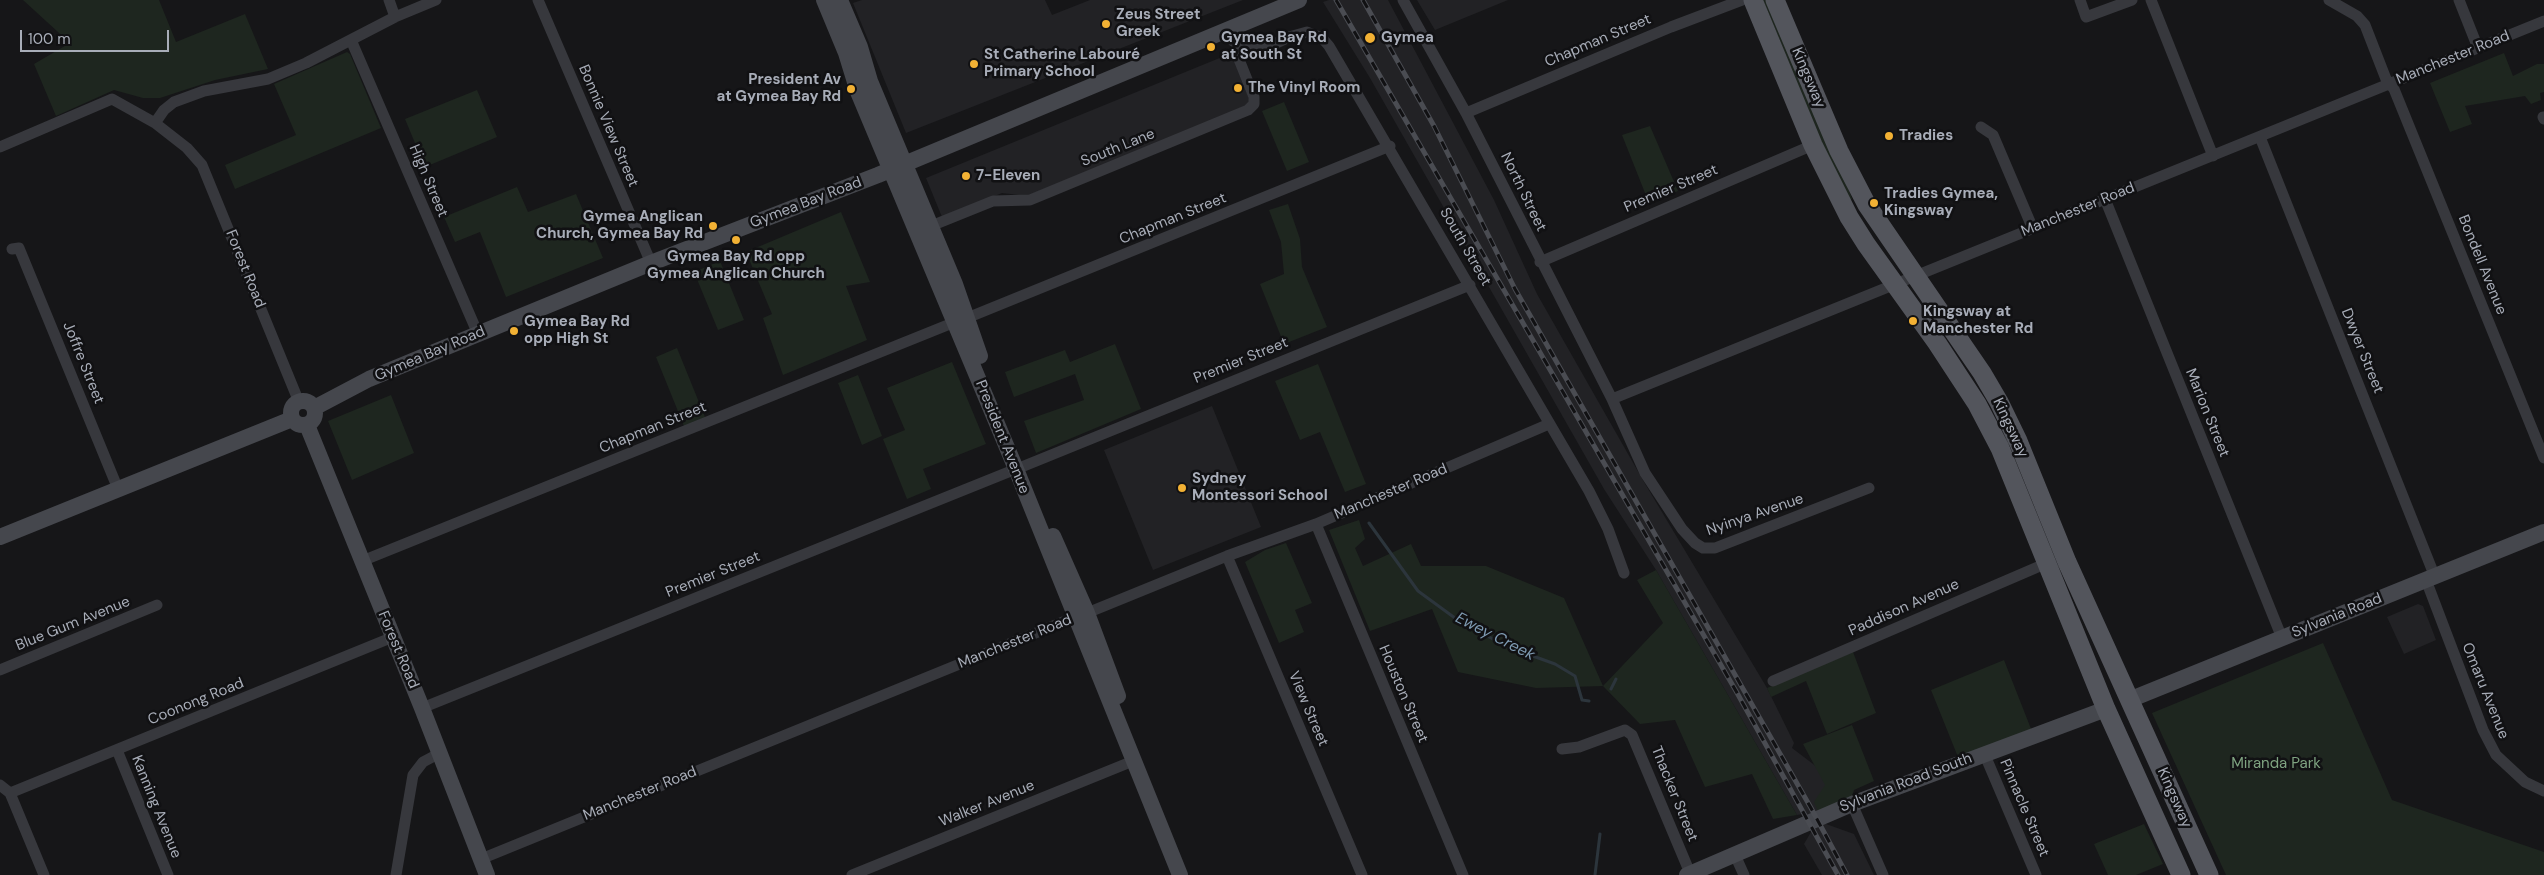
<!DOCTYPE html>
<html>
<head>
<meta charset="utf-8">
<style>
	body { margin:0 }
	#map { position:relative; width:2544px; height:875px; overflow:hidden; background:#161618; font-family:"DM Sans",sans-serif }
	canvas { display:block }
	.scale { position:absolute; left:20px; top:30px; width:149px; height:22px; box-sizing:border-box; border:2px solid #a8adb8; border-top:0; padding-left:6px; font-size:15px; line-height:18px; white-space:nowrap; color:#a8adb8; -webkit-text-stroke:4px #111113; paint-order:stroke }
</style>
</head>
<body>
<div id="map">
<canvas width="2544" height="875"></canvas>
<div class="scale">100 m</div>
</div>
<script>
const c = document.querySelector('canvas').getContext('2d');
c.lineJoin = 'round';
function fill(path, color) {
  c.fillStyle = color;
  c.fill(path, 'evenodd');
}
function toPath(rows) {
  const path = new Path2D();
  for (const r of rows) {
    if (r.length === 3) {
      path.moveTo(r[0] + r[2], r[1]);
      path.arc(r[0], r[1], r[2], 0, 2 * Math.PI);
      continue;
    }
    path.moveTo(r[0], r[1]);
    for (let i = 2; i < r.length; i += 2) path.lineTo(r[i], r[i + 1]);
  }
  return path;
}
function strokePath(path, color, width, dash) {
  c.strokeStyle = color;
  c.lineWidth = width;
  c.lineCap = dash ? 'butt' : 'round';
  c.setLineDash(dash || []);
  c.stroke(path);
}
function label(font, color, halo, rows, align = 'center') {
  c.font = font + ' "DM Sans",sans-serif';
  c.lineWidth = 5;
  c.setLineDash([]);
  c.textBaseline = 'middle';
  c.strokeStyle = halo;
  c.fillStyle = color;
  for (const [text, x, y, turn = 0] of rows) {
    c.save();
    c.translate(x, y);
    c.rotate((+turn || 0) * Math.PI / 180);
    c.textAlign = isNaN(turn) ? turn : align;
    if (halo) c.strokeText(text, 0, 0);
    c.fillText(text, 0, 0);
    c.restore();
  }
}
const built = toPath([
	[862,0,1045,0,1052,15,1090,0,1243,0,906,133,853,3],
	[1329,0,1388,0,1494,200,1537,294,1644,482,1767,688,1794,743,1792,748,1817,767,1840,800,1826,824,1854,834,1874,875,1822,875,1804,844,1811,832,1802,814,1797,815,1656,570,1604,489,1370,78,1323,2],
	[1417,0,1508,0,1435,30],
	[1227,55,1233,59,1250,101,1247,107,1027,196,1002,193,942,217,926,178],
	[1212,406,1261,527,1153,570,1104,450],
	[2418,604,2423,606,2436,640,2404,654,2387,617]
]);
const green = toPath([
	[23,0,159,0,176,42,245,14,268,69,215,80,160,98,143,98,114,90,56,116,34,64,70,43],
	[1763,0,1769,0,1847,185,1852,199,1849,201,1824,149],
	[347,52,350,54,381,128,235,189,225,165,296,135,274,84],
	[2504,53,2513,76,2537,64,2544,64,2544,92,2540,93,2541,100,2531,104,2525,96,2465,106,2472,124,2450,132,2430,83],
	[477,90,497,137,425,167,405,119],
	[1284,102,1309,162,1287,171,1262,111],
	[1650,126,1678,191,1649,203,1622,135],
	[517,187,528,212,576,194,603,258,506,297,480,232,455,242,444,217],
	[1288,204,1300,239,1302,267,1327,327,1284,344,1260,284,1284,274,1281,242,1269,210],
	[841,212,870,282,846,286,867,340,783,375,763,318,772,314,746,252],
	[720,261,744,320,718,330,694,272],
	[1115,344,1141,409,1036,453,1024,421,1084,400,1075,374,1014,397,1005,372,1065,350,1070,362],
	[677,348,707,422,686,431,656,357],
	[952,362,986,444,923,469,931,489,907,499,883,439,905,430,887,388],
	[1318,364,1366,484,1345,492,1320,432,1300,440,1275,381],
	[858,375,882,436,862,445,838,383],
	[391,395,414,453,352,480,328,421],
	[1359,520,1365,539,1355,548,1363,566,1411,544,1421,566,1486,566,1564,598,1603,686,1663,623,1637,580,1656,570,1797,815,1773,819,1752,774,1705,787,1675,720,1640,724,1603,686,1536,688,1458,672,1432,609,1370,631,1329,530],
	[1286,543,1312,603,1295,610,1304,632,1279,643,1245,562,1265,550],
	[2323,643,2392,800,2544,852,2544,875,2226,875,2152,713],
	[1853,652,1876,713,1827,734,1806,681,1771,697,1767,688],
	[2004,660,2033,734,1960,762,1931,690],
	[1852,725,1874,781,1854,790,1850,802,1820,816,1814,802,1825,785,1803,744],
	[2144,824,2163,864,2136,875,2108,875,2094,844]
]);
const stream = toPath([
	[1369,523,1418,591,1459,621,1508,647,1555,664,1575,676,1582,700,1589,701],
	[1611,689,1616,679],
	[1595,875,1600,834]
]);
const street = toPath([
	[389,0,395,17],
	[538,0,651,263],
	[1403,0,1466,113,1612,399,1645,473,1682,529,1695,543,1703,548,1715,548,1869,488],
	[2080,0,2086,17,2132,0],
	[2151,0,2213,156],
	[2329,0,2357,16,2365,25,2386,79,2394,89,2544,458],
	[2459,0,2478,48],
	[1227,29,1233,41,1246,49,1268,47,1289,37,1307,32,1322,38,1329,46,1589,491,1608,529,1624,573],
	[351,40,478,334],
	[1466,113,1671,27,1742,0],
	[2543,117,2544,119],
	[155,123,164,110,174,102,204,91,268,79,306,63,395,17,436,0],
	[1981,127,1993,135,2033,229],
	[2260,137,2435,577],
	[0,147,112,99,155,123,187,148,202,165,299,402],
	[2105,199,2282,638],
	[931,226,993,201,1030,200,1248,110,1254,104,1254,97,1238,57,1239,46],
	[12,249,19,248,118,489],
	[1540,262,1813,145],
	[967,318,1390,146],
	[1612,399,2544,21],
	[1024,466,1470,285],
	[1316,524,1463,875],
	[1227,556,1362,875],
	[362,561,955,322],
	[2426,580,2483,730,2496,755,2525,782,2544,791],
	[1087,613,1227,556,1316,524,1549,424],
	[0,670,157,605],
	[1773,681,2047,563],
	[422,708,1016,469],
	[1562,749,1579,747,1625,730,1632,735,1690,873],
	[117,750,168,875],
	[1984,753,2036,875],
	[0,785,10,793],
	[10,793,393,637],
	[10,793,44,875],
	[1852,804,1883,875],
	[1735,855,1744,875],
	[481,859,1075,617],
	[396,875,413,775,423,762,440,753],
	[852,875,1133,761]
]);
const secondary = toPath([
	[824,0,846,53,858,92,1016,469,1180,875],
	[840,0,860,47,870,81,955,284,980,356],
	[303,413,12],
	[314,408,369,379,478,334,651,263,878,175,1299,0],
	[307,425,422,708,487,875],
	[1053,536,1087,613,1118,696],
	[0,537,292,419],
	[2129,700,2544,532],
	[1687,875,1852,804,2106,709]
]);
const primary = toPath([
	[1753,0,1813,145,1849,217,1866,244,1937,343,1977,404,2000,448,2106,709,2181,875],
	[1775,0,1839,151,1867,205,1982,373,1999,402,2018,441,2067,562,2209,875]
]);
const rail = toPath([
	[1336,0,1736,691,1838,875],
	[1363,0,1434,126,1515,289,1811,808,1847,875]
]);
const markers = [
	[1106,24,5,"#f2b134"],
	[1370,38,6,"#f2b134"],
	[1211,47,5,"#f2b134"],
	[974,64,5,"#f2b134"],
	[1238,88,5,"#f2b134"],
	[851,89,5,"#f2b134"],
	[1889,136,5,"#f2b134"],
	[966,176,5,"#f2b134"],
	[1874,203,5,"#f2b134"],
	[713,226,5,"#f2b134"],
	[736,240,5,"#f2b134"],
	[1913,321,5,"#f2b134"],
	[514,331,5,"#f2b134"],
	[1182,488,5,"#f2b134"]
];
const poiNames = [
	["Zeus Street",1116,15],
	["Greek",1116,32],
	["Gymea Bay Rd",1221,38],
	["at South St",1221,55],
	["Gymea",1381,38],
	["St Catherine Labouré",984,55],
	["Primary School",984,72],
	["President Av",841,80,"right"],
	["at Gymea Bay Rd",841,97,"right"],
	["The Vinyl Room",1248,88],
	["Tradies",1899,136],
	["7-Eleven",976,176],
	["Tradies Gymea,",1884,194],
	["Kingsway",1884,211],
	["Gymea Anglican",703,217,"right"],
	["Church, Gymea Bay Rd",703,234,"right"],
	["Gymea Bay Rd opp",736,257,"center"],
	["Gymea Anglican Church",736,274,"center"],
	["Kingsway at",1923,312],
	["Manchester Rd",1923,329],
	["Gymea Bay Rd",524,322],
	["opp High St",524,339],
	["Sydney",1192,479],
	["Montessori School",1192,496]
];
const streetNames = [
	["Chapman Street",1598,41,-23],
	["Manchester Road",2453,58,-22],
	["Kingsway",1808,78,67],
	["Bonnie View Street",608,126,67],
	["South Lane",1118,148,-22],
	["High Street",428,181,67],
	["Premier Street",1671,189,-23],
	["North Street",1523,192,64],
	["Gymea Bay Road",806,203,-21],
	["Manchester Road",2078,210,-22],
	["Chapman Street",1173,219,-22],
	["South Street",1465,247,60],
	["Bondell Avenue",2482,265,68],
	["Forest Road",245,269,68],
	["Dwyer Street",2362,351,68],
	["Gymea Bay Road",430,354,-23],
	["Premier Street",1241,361,-22],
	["Joffre Street",83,363,68],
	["Marion Street",2207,413,68],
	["Chapman Street",653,428,-22],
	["Kingsway",2010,428,65],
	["President Avenue",1002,437,68],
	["Manchester Road",1391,492,-23],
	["Nyinya Avenue",1755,515,-19],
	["Premier Street",713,575,-22],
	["Paddison Avenue",1904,608,-24],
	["Sylvania Road",2337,616,-22],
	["Blue Gum Avenue",73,624,-22],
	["Manchester Road",1015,642,-22],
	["Forest Road",398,650,67],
	["Omaru Avenue",2485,691,68],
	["Houston Street",1403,694,67],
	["Coonong Road",196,702,-22],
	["View Street",1308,709,67],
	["Sylvania Road South",1906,783,-21],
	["Manchester Road",640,794,-22],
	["Thacker Street",1674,794,68],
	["Kingsway",2174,798,66],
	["Walker Avenue",987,804,-22],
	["Kanning Avenue",156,807,68],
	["Pinnacle Street",2024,808,67]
];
const parkNames = [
	["Miranda Park",2276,764]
];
const waterNames = [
	["Ewey Creek",1495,637,27]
];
fill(built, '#222225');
fill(green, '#1e261f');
strokePath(stream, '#2c353c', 3);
strokePath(street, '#37383d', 11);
strokePath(secondary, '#45474d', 16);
strokePath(primary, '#53555c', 19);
strokePath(rail, '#4a4c52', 5);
strokePath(rail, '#111113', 3, [9]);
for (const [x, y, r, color] of markers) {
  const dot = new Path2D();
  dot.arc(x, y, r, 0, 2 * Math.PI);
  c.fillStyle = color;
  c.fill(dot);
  strokePath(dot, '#111113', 2);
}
label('bold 15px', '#a8adb8', '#111113', poiNames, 'left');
label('15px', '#a8adb8', '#111113', streetNames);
label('15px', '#7fa381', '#111113', parkNames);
label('italic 16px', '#7f9bb3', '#111113', waterNames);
</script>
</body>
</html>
